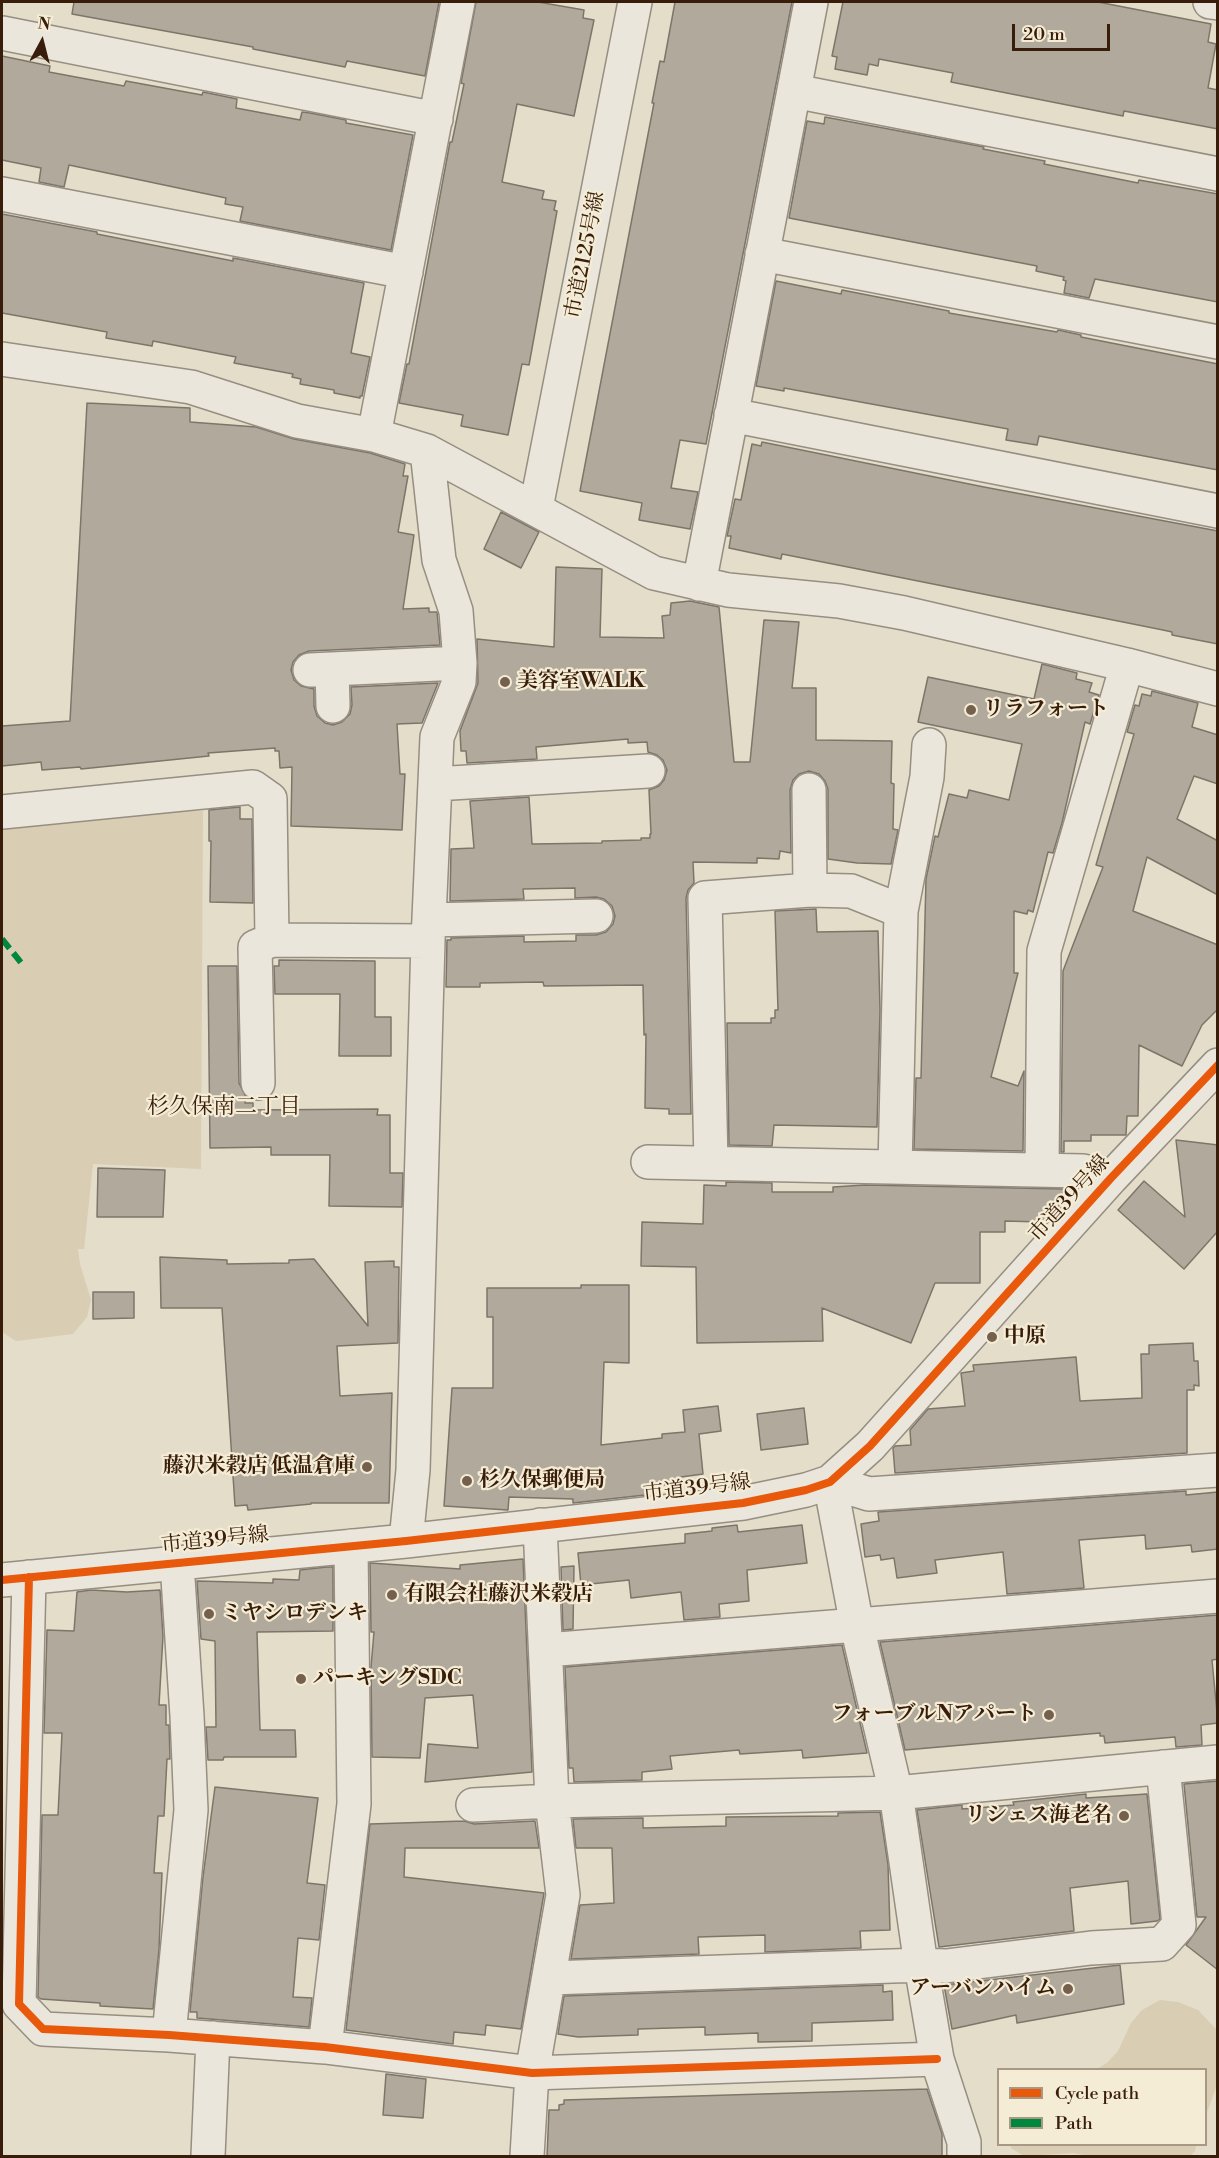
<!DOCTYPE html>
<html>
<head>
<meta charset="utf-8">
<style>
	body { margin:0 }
	#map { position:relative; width:1219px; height:2158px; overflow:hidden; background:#e4ddca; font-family:"Libre Bodoni",serif }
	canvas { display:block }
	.frame { position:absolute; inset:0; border:3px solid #381d0a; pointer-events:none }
	.legend { position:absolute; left:997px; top:2068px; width:210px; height:78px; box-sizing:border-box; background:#f5ecd5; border:2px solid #a99984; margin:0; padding:8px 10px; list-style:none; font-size:18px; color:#381d0a }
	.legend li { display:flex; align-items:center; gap:12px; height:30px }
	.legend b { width:30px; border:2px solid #a99984 }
	.north { position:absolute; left:12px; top:12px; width:60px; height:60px; -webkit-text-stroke:4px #f5ecd5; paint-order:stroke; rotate:7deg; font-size:16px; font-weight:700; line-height:24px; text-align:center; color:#381d0a }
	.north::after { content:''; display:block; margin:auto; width:21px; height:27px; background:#381d0a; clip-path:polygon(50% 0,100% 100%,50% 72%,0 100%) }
	.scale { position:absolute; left:1012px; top:24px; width:98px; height:27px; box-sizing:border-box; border:3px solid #381d0a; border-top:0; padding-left:8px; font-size:18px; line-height:21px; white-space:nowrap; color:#381d0a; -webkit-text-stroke:4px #f5ecd5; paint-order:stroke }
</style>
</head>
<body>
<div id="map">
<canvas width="1219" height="2158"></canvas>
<div class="frame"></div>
<ul class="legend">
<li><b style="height:8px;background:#e8590c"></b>Cycle path</li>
<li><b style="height:8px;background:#00873e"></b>Path</li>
</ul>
<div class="north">N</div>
<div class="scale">20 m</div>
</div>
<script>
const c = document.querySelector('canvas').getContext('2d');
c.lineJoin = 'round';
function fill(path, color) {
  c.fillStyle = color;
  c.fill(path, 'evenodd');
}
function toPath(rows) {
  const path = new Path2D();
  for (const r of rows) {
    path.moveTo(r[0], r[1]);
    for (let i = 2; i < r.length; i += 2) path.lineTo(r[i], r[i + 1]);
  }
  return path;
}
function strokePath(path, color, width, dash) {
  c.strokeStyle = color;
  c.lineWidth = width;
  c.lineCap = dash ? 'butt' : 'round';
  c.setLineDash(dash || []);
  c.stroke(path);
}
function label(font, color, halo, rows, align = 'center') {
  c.font = font + ' "Libre Bodoni","Noto Serif JP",serif';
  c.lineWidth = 4.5;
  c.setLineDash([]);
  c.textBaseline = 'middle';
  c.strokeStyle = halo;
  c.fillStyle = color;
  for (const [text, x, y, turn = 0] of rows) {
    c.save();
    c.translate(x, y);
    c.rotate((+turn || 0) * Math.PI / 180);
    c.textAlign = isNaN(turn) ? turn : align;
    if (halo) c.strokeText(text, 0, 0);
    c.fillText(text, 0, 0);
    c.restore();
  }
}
const green = toPath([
	[203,811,201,1169,93,1164,84,1249,78,1249,80,1264,91,1300,87,1317,73,1334,16,1341,2,1332,2,815],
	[1160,2000,1178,2002,1198,2010,1217,2030,1217,2085,1206,2115,1206,2070,1097,2069,1107,2063,1118,2051,1131,2023,1142,2010],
	[1011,2145,1011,2144,1196,2145,1195,2151,1190,2156,1090,2156,1073,2153,1024,2156,1011,2148]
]);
const building = toPath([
	[74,2,439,2,425,76,347,61,345,67,253,49,253,47,72,14,74,2],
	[476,2,538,2,584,10,583,18,594,20,574,116,517,104,502,182,544,191,542,199,556,201,554,210,557,211,529,365,522,364,508,435,461,426,463,415,399,403,407,364,409,364,450,142,452,142,464,84,461,83,476,2],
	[675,2,792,2,706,444,680,440,671,488,698,492,690,529,639,520,642,503,580,491,654,103,652,103,660,61,664,62,675,2],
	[843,2,1098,2,1211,24,1208,42,1216,44,1208,88,1218,90,1218,129,1124,111,1123,116,951,82,953,73,879,59,878,66,869,64,867,75,835,69,837,57,832,56,843,2],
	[2,56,50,66,49,72,124,86,126,81,202,95,203,92,237,99,236,108,300,120,302,112,310,113,346,120,346,123,413,135,391,250,240,221,243,207,225,204,226,198,69,165,64,187,39,182,41,168,2,160,2,56],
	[825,117,984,147,983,149,1045,161,1044,164,1138,183,1139,180,1218,194,1218,302,1095,279,1089,298,1064,293,1066,281,1063,280,1064,277,1036,271,1037,266,789,218,807,121,824,124,825,117],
	[2,214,97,232,97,234,233,261,233,258,364,283,351,353,370,357,362,396,360,396,360,398,334,393,334,390,300,384,301,379,292,377,293,374,234,363,236,357,153,341,152,346,106,338,107,332,2,313,2,214],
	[776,281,841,294,842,290,949,311,949,313,1057,332,1058,330,1081,335,1081,337,1218,364,1218,470,1039,436,1037,445,1006,440,1008,429,784,388,784,391,756,386,776,281],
	[87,403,190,408,190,422,256,427,294,439,370,453,405,464,403,476,408,476,398,532,414,535,403,609,429,608,429,612,437,612,440,645,309,651,299,655,293,662,291,670,294,680,301,686,314,689,314,706,317,716,325,723,333,725,342,722,350,714,352,705,351,687,438,683,422,723,397,724,400,774,405,774,402,830,291,826,292,767,280,768,279,751,275,751,275,748,208,753,209,756,81,769,80,767,42,770,41,762,2,766,2,726,70,721,87,403],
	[762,442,984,487,1218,531,1218,644,1172,635,1172,632,1163,630,853,568,782,554,781,559,729,548,731,536,727,536,735,499,741,500,752,444,761,446,762,442],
	[501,512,539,532,521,568,484,549,501,512],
	[556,567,602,569,600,637,664,638,662,616,670,615,671,603,690,601,719,607,734,762,750,762,764,620,799,622,792,688,816,688,816,740,892,741,891,783,894,784,893,829,898,830,891,864,857,863,828,859,828,789,825,781,819,774,809,771,799,774,793,780,790,790,791,853,780,851,779,859,757,858,757,863,693,862,694,883,688,890,686,898,691,1114,669,1114,669,1109,645,1108,646,1034,644,1035,643,985,544,986,543,982,480,983,480,987,446,987,447,940,451,940,451,938,524,936,524,942,576,941,576,935,596,935,606,932,613,924,615,916,612,906,604,899,596,897,575,898,575,888,523,889,524,899,450,901,451,849,474,848,470,801,529,797,532,844,602,843,602,841,641,840,641,838,650,838,650,834,651,834,649,790,659,786,664,780,667,770,663,760,657,755,648,752,647,742,628,743,628,739,536,747,537,759,467,763,466,751,461,751,460,731,478,683,477,639,554,647,556,567],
	[1042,664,1077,673,1076,679,1092,683,1089,692,1099,695,1090,724,1085,722,1062,823,1053,853,1048,852,1033,912,1028,910,1027,914,1014,911,1014,973,1018,973,991,1077,1018,1086,1024,1071,1023,1151,914,1149,916,1078,921,1078,926,879,935,836,938,837,949,794,967,798,969,790,1009,800,1022,744,918,722,928,677,1034,699,1042,664],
	[1152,691,1198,703,1192,727,1218,735,1218,784,1194,776,1177,819,1218,841,1218,895,1147,857,1133,911,1218,945,1218,1009,1202,1025,1182,1066,1139,1045,1138,1116,1127,1116,1126,1135,1091,1135,1091,1141,1064,1141,1064,1152,1061,1152,1063,971,1103,867,1096,865,1134,734,1127,732,1135,705,1139,706,1142,694,1151,696,1152,691],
	[240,807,240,819,252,819,253,903,210,902,211,841,209,841,209,810,240,807],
	[816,909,817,932,878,931,880,1010,877,1127,774,1125,772,1146,729,1145,727,1023,771,1023,771,1018,775,1018,775,1010,778,1010,775,911,816,909],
	[279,960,375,961,375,1017,391,1017,391,1056,339,1056,340,994,275,994,274,966,279,966,279,960],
	[208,966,237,966,239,1083,245,1095,245,1103,253,1103,253,1110,378,1109,377,1115,390,1115,390,1173,403,1173,402,1207,329,1206,330,1155,271,1155,271,1147,210,1148,208,966],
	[1176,1140,1218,1145,1218,1231,1184,1269,1118,1210,1144,1181,1185,1217,1176,1140],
	[98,1168,165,1170,163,1217,97,1217,98,1168],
	[726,1182,772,1183,772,1192,833,1192,833,1187,865,1185,1063,1189,1063,1202,1042,1222,1005,1221,1005,1232,980,1232,980,1283,935,1283,911,1343,822,1308,823,1341,697,1343,696,1267,641,1266,642,1222,703,1224,704,1185,726,1186,726,1182],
	[160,1257,227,1260,227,1264,289,1263,289,1260,314,1259,368,1326,365,1262,394,1261,394,1267,399,1267,398,1343,337,1346,340,1396,392,1393,389,1503,311,1503,311,1504,248,1510,247,1505,235,1506,222,1308,161,1308,160,1257],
	[581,1285,629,1285,629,1363,604,1362,601,1445,662,1438,662,1434,685,1432,683,1410,718,1406,721,1431,699,1434,703,1474,681,1477,681,1483,644,1487,645,1495,573,1503,573,1499,509,1497,508,1510,444,1506,452,1388,493,1388,493,1317,487,1317,487,1288,581,1288,581,1285],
	[93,1292,134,1292,134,1318,93,1319,93,1292],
	[1193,1343,1194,1361,1198,1361,1199,1386,1194,1385,1194,1390,1187,1390,1187,1453,895,1473,893,1448,895,1446,911,1445,910,1430,928,1409,965,1406,961,1373,974,1371,973,1365,1076,1357,1080,1401,1142,1398,1141,1354,1149,1354,1149,1345,1193,1343],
	[804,1408,808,1444,761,1450,757,1414,804,1408],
	[1186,1491,1186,1495,1218,1492,1218,1549,1192,1552,1191,1545,1146,1549,1145,1535,1079,1540,1084,1588,1007,1594,1003,1552,935,1560,937,1573,897,1578,894,1558,881,1560,880,1555,865,1557,861,1524,879,1521,878,1512,1186,1491],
	[737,1525,738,1532,802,1525,807,1563,747,1570,749,1601,719,1604,720,1617,684,1620,681,1592,631,1598,629,1580,581,1585,578,1553,685,1543,685,1534,712,1531,712,1528,737,1525],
	[523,1559,532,1772,425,1782,428,1744,478,1748,473,1695,425,1698,420,1758,372,1757,371,1667,374,1632,371,1632,370,1563,460,1569,460,1565,523,1559],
	[574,1566,573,1629,563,1630,561,1567,574,1566],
	[327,1567,333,1567,333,1631,257,1632,260,1730,295,1730,296,1757,224,1757,223,1760,208,1760,206,1727,216,1727,215,1641,201,1639,197,1581,273,1583,273,1579,299,1580,300,1570,327,1567],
	[91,1590,127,1592,160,1590,163,1636,159,1705,166,1705,166,1725,169,1725,170,1759,167,1759,164,1816,158,1816,154,1873,162,1873,159,1949,153,2009,100,2006,100,2003,41,1999,38,1997,42,1815,58,1815,62,1733,44,1733,47,1630,74,1631,77,1592,91,1590],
	[1218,1615,1218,1659,1212,1660,1218,1723,1201,1725,1202,1745,1176,1747,1175,1737,1105,1743,1104,1736,1100,1736,1100,1733,905,1750,880,1642,1218,1615],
	[842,1645,867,1753,803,1758,802,1750,740,1754,739,1750,670,1756,672,1769,642,1772,642,1780,574,1782,573,1768,569,1768,565,1667,842,1645],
	[1218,1781,1218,1970,1186,1945,1206,1917,1197,1917,1184,1784,1218,1781],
	[215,1787,318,1798,307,1883,325,1885,319,1940,298,1938,293,1997,312,1998,309,2027,197,2018,197,2012,190,2012,203,1877,215,1787],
	[1086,1794,1086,1798,1147,1794,1160,1919,1157,1921,1131,1924,1128,1881,1070,1888,1074,1931,939,1947,917,1810,962,1805,962,1809,1014,1805,1013,1802,1086,1794],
	[880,1812,888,1865,890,1930,860,1931,861,1948,765,1952,765,1935,698,1937,699,1954,571,1959,580,1905,614,1903,612,1848,576,1848,573,1819,643,1818,643,1828,726,1826,726,1817,838,1816,838,1813,880,1812],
	[464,1821,474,1824,535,1821,539,1848,405,1848,404,1877,544,1893,521,2029,486,2025,485,2035,454,2032,453,2044,346,2030,370,1824,464,1821],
	[1120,1965,1124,2004,1017,2023,1016,2015,952,2029,944,1985,1120,1965],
	[883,1985,883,1992,892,1991,893,2020,812,2023,812,2041,758,2042,758,2033,705,2035,705,2027,638,2029,638,2035,578,2037,558,2034,564,1996,883,1985],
	[386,2074,426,2079,423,2118,383,2115,386,2074],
	[927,2089,942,2134,942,2157,547,2157,549,2110,559,2110,559,2105,564,2104,564,2100,927,2089]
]);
const minor = toPath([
	[1210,2,1218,3],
	[2,33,436,119],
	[794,91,1218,174],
	[2,194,406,272],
	[762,254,1218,342],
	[2,359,191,387,297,421,374,435,427,451,654,573,728,590,839,601,904,613,1127,665,1218,689],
	[731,415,1218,511],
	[374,435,458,2],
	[536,508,635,2],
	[699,584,811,2],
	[332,669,333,706],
	[310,670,460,663],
	[435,784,648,771],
	[809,790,810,890],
	[2,812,253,787,270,799,272,940,428,941],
	[429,920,596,916],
	[258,1083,255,947,272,940],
	[648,1162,1083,1171,1111,1178],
	[711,1163,705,898,810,890,851,891,901,911],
	[895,1167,901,911,927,777,929,745],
	[1042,1170,1044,951,1127,665],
	[830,1482,857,1626,896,1793,921,1965,937,2059,964,2142,964,2156],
	[830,1482,869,1494,1218,1470],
	[406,1541,413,1470,428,941,437,737,459,682,460,663,456,611,439,560,427,451],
	[29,1577,19,2004,43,2029,169,2035,325,2047,532,2073,937,2059],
	[2,1580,406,1541,743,1503,806,1490,830,1482,870,1446,1111,1178,1218,1065],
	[546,1650,1218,1596],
	[473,1805,552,1801,896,1793,1218,1762],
	[550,1978,921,1965,946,1966,1091,1948,1162,1944,1179,1925,1163,1767],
	[169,2035,191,1810,187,1716,177,1563],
	[325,2047,354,1804,351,1546],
	[208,2156,213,2038],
	[527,2156,532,2073,563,1895,552,1801,540,1525]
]);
const quiet = toPath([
	[2,939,23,965]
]);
const cycleway = toPath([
	[29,1577,19,2004,43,2029,169,2035,325,2047,532,2073,937,2059],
	[2,1580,406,1541,743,1503,806,1490,830,1482,870,1446,1111,1178,1218,1065]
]);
const markers = [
	[505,682,6,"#74604d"],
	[971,710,6,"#74604d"],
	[992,1337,6,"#74604d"],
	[367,1467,6,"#74604d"],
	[467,1481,6,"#74604d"],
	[392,1595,6,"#74604d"],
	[209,1614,6,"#74604d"],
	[301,1679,6,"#74604d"],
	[1049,1715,6,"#74604d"],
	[1124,1816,6,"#74604d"],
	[1068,1989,6,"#74604d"]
];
const streetNames = [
	["市道2125号線",586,255,-79],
	["市道39号線",1070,1199,-48],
	["市道39号線",697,1489,-7],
	["市道39号線",215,1541,-6]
];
const poiNames = [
	["美容室WALK",517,682],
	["リラフォート",983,710],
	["中原",1004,1337],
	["藤沢米穀店 低温倉庫",355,1467,"right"],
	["杉久保郵便局",479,1481],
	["有限会社藤沢米穀店",404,1595],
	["ミヤシロデンキ",221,1614],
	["パーキングSDC",313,1679],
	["フォーブルNアパート",1037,1715,"right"],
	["リシェス海老名",1112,1816,"right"],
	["アーバンハイム",1056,1989,"right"]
];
const neighbourhoodNames = [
	["杉久保南二丁目",224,1108]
];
fill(green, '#d9cdb3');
fill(building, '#b1aa9c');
strokePath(building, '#7d7569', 1.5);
strokePath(minor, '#968e81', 36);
strokePath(minor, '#eae6dc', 33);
strokePath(quiet, '#00873e', 6, [12, 6]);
strokePath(cycleway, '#e8590c', 8);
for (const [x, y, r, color] of markers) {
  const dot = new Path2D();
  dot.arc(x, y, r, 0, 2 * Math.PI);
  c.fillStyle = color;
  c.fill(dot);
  strokePath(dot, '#f5ecd5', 2);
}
label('21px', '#381d0a', '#f5ecd5', streetNames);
label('bold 21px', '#381d0a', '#f5ecd5', poiNames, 'left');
label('22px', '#381d0a', '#f5ecd5', neighbourhoodNames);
</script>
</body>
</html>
